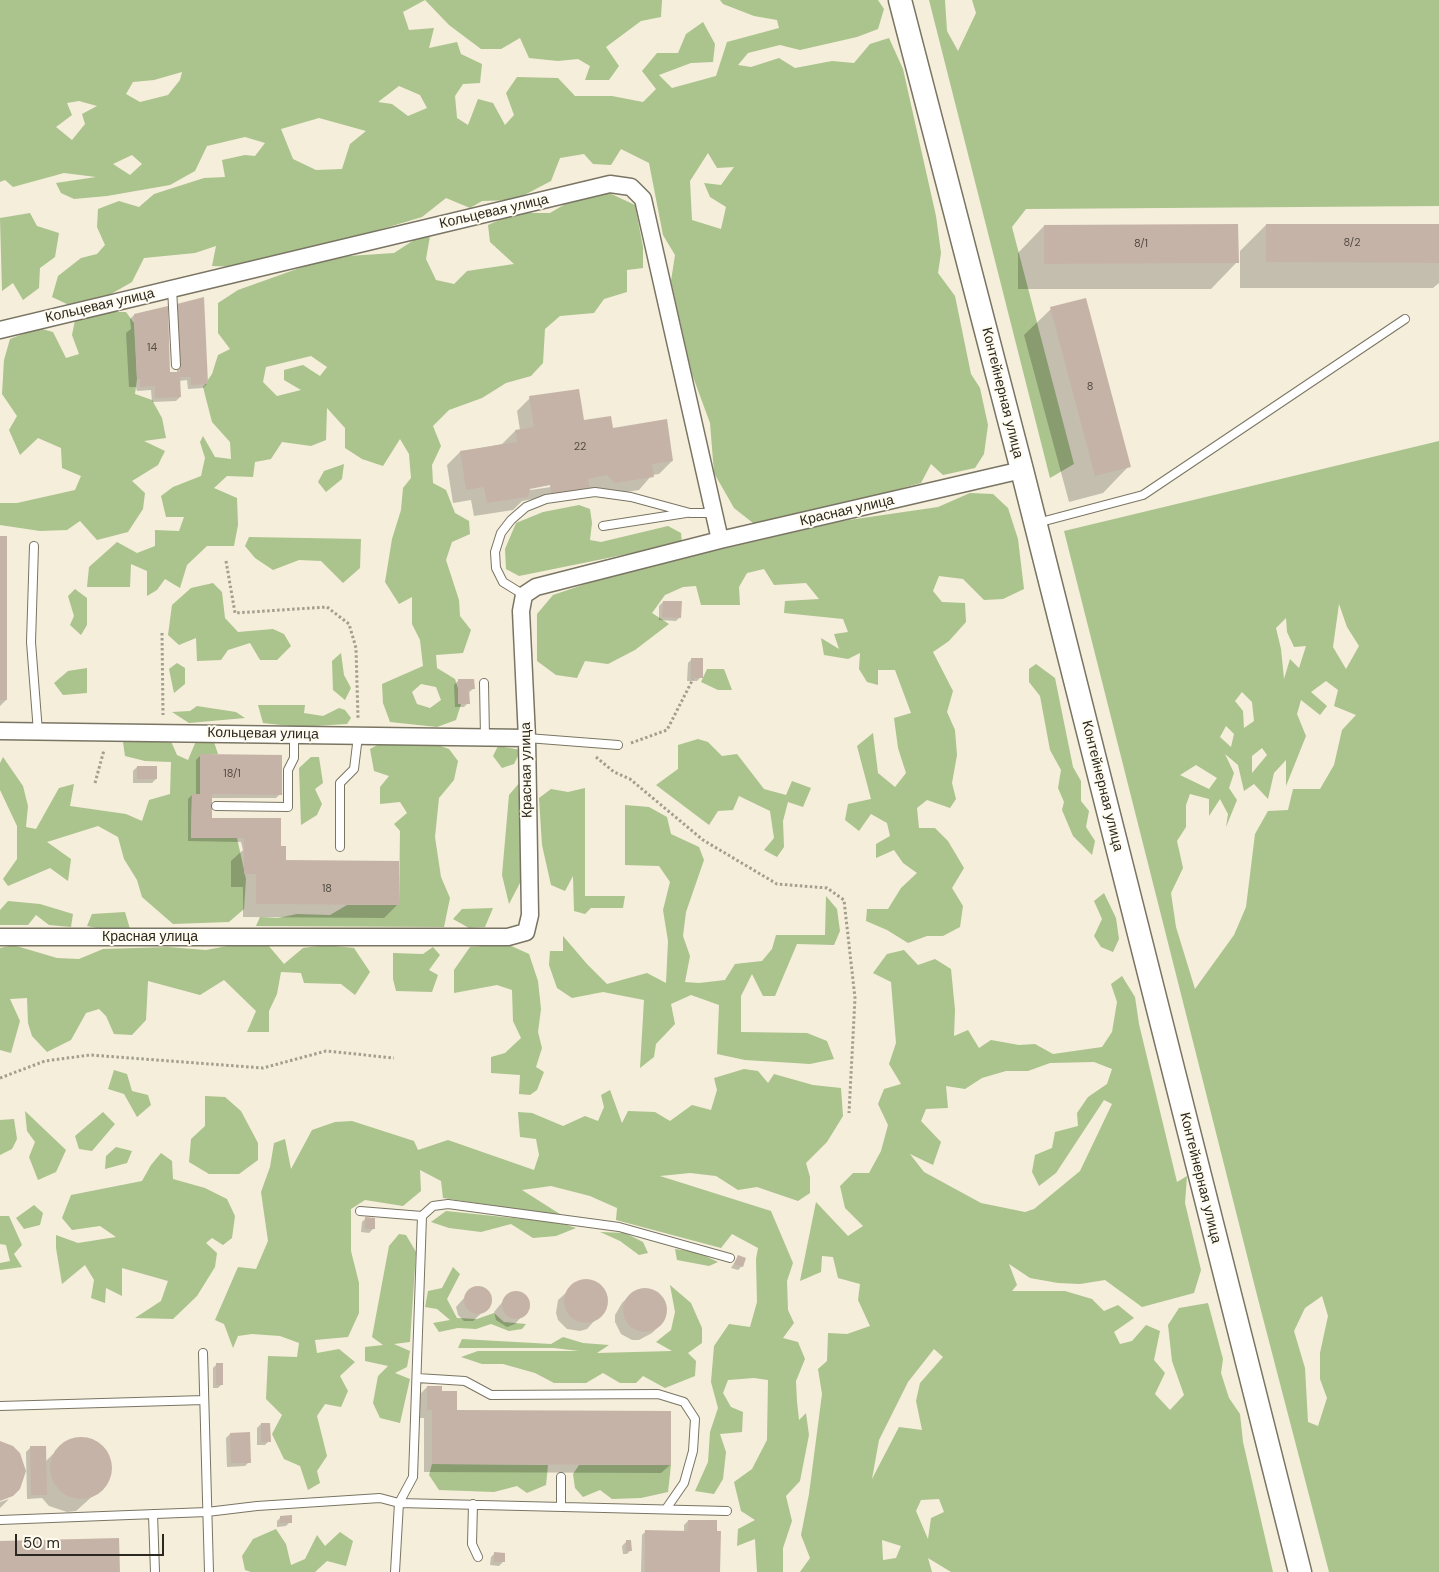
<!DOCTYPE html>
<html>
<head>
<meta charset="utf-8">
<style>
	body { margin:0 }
	#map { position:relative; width:1439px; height:1572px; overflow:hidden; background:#f4eeda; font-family:"DM Sans",sans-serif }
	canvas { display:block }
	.scale { position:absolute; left:15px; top:1534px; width:149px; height:22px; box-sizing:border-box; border:2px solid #2a2820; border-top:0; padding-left:6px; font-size:15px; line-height:18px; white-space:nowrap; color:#2a2820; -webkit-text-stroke:4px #fffbef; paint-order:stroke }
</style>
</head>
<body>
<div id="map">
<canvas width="1439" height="1572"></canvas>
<div class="scale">50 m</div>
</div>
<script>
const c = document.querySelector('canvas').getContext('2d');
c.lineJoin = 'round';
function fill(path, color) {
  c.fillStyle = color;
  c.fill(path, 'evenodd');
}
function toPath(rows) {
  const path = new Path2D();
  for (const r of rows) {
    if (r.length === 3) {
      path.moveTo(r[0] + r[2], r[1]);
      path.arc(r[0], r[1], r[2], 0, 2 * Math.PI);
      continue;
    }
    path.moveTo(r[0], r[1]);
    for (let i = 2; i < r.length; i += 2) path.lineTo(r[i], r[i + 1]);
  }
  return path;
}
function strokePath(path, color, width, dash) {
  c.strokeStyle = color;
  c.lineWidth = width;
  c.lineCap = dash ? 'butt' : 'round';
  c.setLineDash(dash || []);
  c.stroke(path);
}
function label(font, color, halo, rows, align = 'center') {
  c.font = font + ' "DM Sans",sans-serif';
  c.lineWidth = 4;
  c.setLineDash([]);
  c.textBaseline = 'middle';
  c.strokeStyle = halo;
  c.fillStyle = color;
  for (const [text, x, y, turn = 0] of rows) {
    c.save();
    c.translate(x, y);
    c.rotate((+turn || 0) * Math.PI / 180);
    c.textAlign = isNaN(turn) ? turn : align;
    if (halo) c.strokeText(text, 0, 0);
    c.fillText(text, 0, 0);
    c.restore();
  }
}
const forest = toPath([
	[0,0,662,0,661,17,641,21,606,47,619,66,609,80,585,80,590,66,578,59,558,61,529,58,520,38,501,49,481,49,449,25,425,0,403,12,409,30,434,28,429,48,457,42,461,54,482,64,480,83,463,84,455,96,457,118,468,125,478,99,493,103,505,125,514,115,506,93,517,77,558,78,575,96,612,96,643,102,656,89,642,71,657,53,678,53,686,34,703,22,715,44,713,62,691,63,659,75,672,88,716,76,727,42,779,28,777,20,754,16,723,4,720,0,878,0,884,9,878,29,857,37,800,50,780,45,748,53,738,65,751,67,779,58,795,68,832,61,854,63,870,44,889,38,903,69,936,216,941,253,938,273,955,296,971,374,980,388,988,425,984,454,975,468,943,475,931,464,921,483,790,519,753,523,734,508,714,473,710,423,692,374,671,281,675,255,663,235,649,163,621,149,611,165,593,164,584,154,560,158,551,181,515,200,482,201,470,208,446,198,422,217,322,247,262,258,238,267,212,266,216,246,195,253,144,258,132,282,104,298,69,305,52,297,58,276,81,258,97,254,105,245,97,227,98,209,119,201,139,207,154,194,204,178,225,177,222,160,245,155,255,156,265,143,245,137,207,146,195,171,170,185,107,196,74,199,61,193,56,183,96,177,64,173,13,187,5,180,0,182],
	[182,72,180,80,168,95,140,102,126,94,133,82,154,80],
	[399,86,420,95,427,108,408,116,392,104,378,102],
	[79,101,97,106,82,114,85,124,72,140,56,127,72,115,67,103],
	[319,118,366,131,350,144,342,169,316,170,293,159,281,129],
	[708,153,717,168,734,167,721,185,704,183,710,197,726,207,721,229,692,220,690,181],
	[132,155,142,164,130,175,113,164],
	[929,0,945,0,947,31,958,51,976,13,972,0,1439,0,1439,206,1026,209,1012,227,1074,464,1050,478],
	[605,191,635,205,643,247,643,268,627,270,627,292,604,299,594,313,560,316,545,329,543,363,531,376,506,383,482,398,449,410,433,426,441,446,432,465,433,483,446,490,455,513,469,521,470,534,452,542,446,560,459,600,460,616,471,630,463,653,436,655,437,668,455,679,462,701,456,720,437,727,390,722,383,703,382,684,423,666,420,640,412,624,412,597,399,604,385,582,392,539,401,510,403,488,411,478,409,454,400,439,383,466,362,459,345,448,345,428,327,408,326,440,311,446,282,442,271,459,255,462,253,477,227,476,214,488,237,498,238,525,234,546,207,546,187,565,180,588,165,579,157,590,147,596,147,571,131,564,130,587,87,587,89,567,117,542,137,553,155,546,155,530,179,531,184,517,166,517,161,496,173,487,201,476,205,458,200,442,203,436,215,457,231,459,230,442,212,422,203,387,212,374,218,355,230,349,218,333,218,303,238,290,308,265,349,256,394,253,414,240,430,236,426,259,436,280,454,284,467,271,514,264,490,242,488,225,515,213,550,213,572,200],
	[311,356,327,367,320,376,303,365,284,370,284,380,301,390,277,396,263,382,266,367],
	[421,684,436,687,441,700,430,708,417,704,412,692],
	[30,213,37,226,59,233,55,257,40,268,39,288,23,300,13,283,2,291,0,218],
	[103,312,126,312,134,323,137,379,135,394,152,400,162,418,166,438,144,441,165,451,158,465,132,481,145,493,143,509,128,532,97,540,80,521,67,530,40,531,0,525,0,503,17,503,75,490,81,476,62,468,61,448,38,438,20,455,9,430,17,416,2,394,4,360,10,339,38,328,53,332,66,358,79,354,72,335,75,320],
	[1439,441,1439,1572,1329,1572,1258,1299,1064,531],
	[1339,604,1347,627,1359,646,1346,669,1333,647],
	[1286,618,1287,632,1294,647,1306,646,1299,668,1290,659,1284,679,1281,649,1276,628],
	[1326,681,1338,690,1334,706,1356,715,1342,730,1334,765,1320,789,1293,789,1288,810,1268,811,1255,834,1246,907,1234,935,1195,989,1176,927,1171,893,1183,868,1177,841,1186,827,1186,805,1190,794,1209,799,1209,816,1220,799,1228,814,1226,827,1237,800,1229,788,1234,773,1225,754,1238,765,1244,791,1254,784,1268,799,1274,773,1286,760,1286,786,1306,736,1297,714,1301,700,1320,715,1327,706,1311,692],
	[1242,692,1252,702,1254,721,1244,728,1243,711,1235,701],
	[1226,726,1234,734,1231,747,1220,737],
	[1262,748,1267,755,1252,773,1252,756],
	[1196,765,1217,778,1209,789,1180,775],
	[1322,1296,1328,1316,1320,1353,1320,1379,1327,1398,1318,1426,1308,1422,1305,1368,1294,1331,1305,1308],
	[344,464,342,479,326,492,318,482,324,471],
	[970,493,993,494,1008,508,1018,539,1024,589,1003,599,984,600,963,579,939,576,933,591,942,602,965,603,966,622,949,641,933,652,953,691,947,712,955,730,957,755,952,783,956,799,950,808,927,800,917,808,919,828,935,828,948,841,964,868,952,888,963,906,960,927,943,936,927,936,908,943,887,930,866,921,867,909,888,909,901,888,917,873,903,863,894,850,876,858,876,844,890,836,887,823,871,814,859,831,845,820,848,804,871,799,857,746,873,733,878,773,895,787,906,773,898,748,894,718,911,713,895,670,878,670,878,685,867,682,859,669,860,653,848,659,824,655,821,638,839,649,834,634,848,632,843,619,784,613,785,601,819,599,806,583,774,585,764,569,747,573,739,587,740,605,701,605,696,586,683,587,665,595,652,613,669,624,635,650,608,664,585,661,577,678,556,675,537,661,537,614,553,595,615,574,842,521,938,507],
	[579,505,590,509,592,523,590,540,601,542,668,526,681,533,682,543,519,576,506,569,505,549,516,523,543,512],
	[249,537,361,539,360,568,343,583,321,561,299,560,273,570,255,558,245,546],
	[213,583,222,592,225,618,238,632,273,629,284,634,291,646,277,660,260,660,250,643,228,650,221,660,197,661,196,638,179,645,168,635,172,605,191,588],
	[75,589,87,598,87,625,81,635,70,625,74,616,68,596],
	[341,653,344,675,351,688,345,700,333,690,332,661],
	[177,663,185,668,185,684,174,693,169,669],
	[1036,664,1055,678,1073,767,1081,781,1081,801,1089,811,1086,827,1095,841,1092,855,1073,836,1062,810,1064,802,1058,788,1061,770,1050,750,1040,696,1029,682,1029,669],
	[87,668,87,693,63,695,54,683,68,671],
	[707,669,724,669,732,690,718,690,701,682],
	[258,705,305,705,304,713,323,716,339,708,345,710,351,718,347,724,299,727,263,723],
	[197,706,236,712,245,718,189,723,172,712,190,711],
	[170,739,177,755,188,760,196,741,214,742,218,754,200,755,200,794,192,794,191,837,237,838,246,879,244,909,229,922,173,924,142,897,137,880,124,859,118,837,98,826,47,842,71,859,68,881,50,868,8,886,3,879,17,859,17,826,0,790,0,763,3,757,23,786,28,806,26,827,36,829,59,788,74,784,70,806,126,814,142,821,149,800,170,794,171,762,145,761,125,756,123,742],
	[698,739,708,742,722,756,737,754,764,789,786,795,792,781,811,788,803,807,788,802,783,821,784,847,777,857,764,850,774,838,770,811,739,796,733,810,718,811,709,825,656,785,678,769,678,745],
	[383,742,432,743,449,749,458,761,454,780,439,798,435,837,441,877,450,898,444,927,256,926,260,917,278,918,297,914,330,915,347,905,399,905,400,831,394,824,407,813,400,802,380,804,380,787,389,776,374,771,370,749],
	[498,746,521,750,514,764,502,768,493,756],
	[311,757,319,757,323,783,315,789,322,804,317,815,301,825,299,768],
	[520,782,521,881,509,904,502,875,509,795],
	[585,788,585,896,625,896,623,908,591,908,585,914,574,911,573,876,565,891,551,885,542,845,539,798,551,789,568,792],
	[625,805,649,807,667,817,671,834,699,847,704,860,686,912,683,936,690,956,685,982,699,983,725,980,735,964,762,961,772,949,776,935,825,935,826,896,837,909,840,931,834,945,797,944,775,996,763,996,752,974,741,996,741,1032,807,1033,827,1041,834,1059,810,1064,745,1060,717,1054,719,1005,691,995,671,1004,675,1024,656,1044,654,1057,640,1068,644,1000,603,992,572,998,557,988,549,965,550,951,563,951,563,936,587,964,607,984,647,973,666,983,668,941,663,910,670,882,659,866,625,865],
	[1104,893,1116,918,1119,939,1113,952,1101,947,1094,936,1102,919,1094,901],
	[8,901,40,904,73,914,71,927,49,925,36,915,28,925,0,925,0,910],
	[493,908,485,927,469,928,453,919,462,909],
	[125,912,130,929,106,930,87,926,92,914],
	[507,944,529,954,538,981,541,1009,538,1032,542,1048,536,1067,544,1072,537,1090,530,1095,519,1094,520,1075,491,1073,491,1057,505,1053,521,1038,513,1021,512,990,497,985,454,993,454,970,470,947],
	[13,945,57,958,79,959,103,949,168,947,206,950,233,945,268,945,284,964,303,948,325,945,354,948,370,972,355,995,341,984,304,983,301,973,281,972,277,994,269,1011,269,1032,247,1032,256,1011,224,980,200,995,148,981,146,1020,132,1035,114,1034,106,1016,99,1009,86,1013,71,1040,47,1052,32,1036,28,1023,27,998,10,999,20,1021,11,1053,0,1050,0,948],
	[433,947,440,955,429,970,438,975,432,992,396,991,393,979,393,953,423,954],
	[904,950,918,965,935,959,951,969,955,1010,954,1036,968,1030,979,1048,991,1040,1019,1045,1035,1044,1053,1054,1102,1047,1112,1032,1117,1002,1111,984,1122,976,1135,997,1139,1024,1177,1182,1187,1176,1185,1203,1201,1270,1194,1293,1142,1307,1105,1280,1080,1284,1058,1283,1030,1278,1009,1264,1017,1285,1012,1291,1065,1291,1092,1299,1104,1311,1118,1305,1134,1318,1114,1332,1120,1344,1132,1341,1146,1325,1160,1331,1154,1360,1165,1373,1155,1394,1170,1410,1184,1395,1172,1361,1168,1325,1179,1308,1208,1303,1223,1359,1221,1373,1229,1398,1240,1414,1243,1442,1273,1572,951,1572,928,1558,932,1572,800,1572,810,1558,801,1535,809,1494,822,1394,818,1369,827,1361,828,1333,847,1334,870,1326,858,1300,860,1284,838,1278,833,1257,822,1256,821,1272,800,1281,816,1202,848,1236,863,1226,845,1208,840,1186,853,1173,869,1173,881,1151,888,1125,878,1104,884,1089,901,1084,889,1064,896,1043,891,982,873,973,887,954],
	[1094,1062,1112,1069,1107,1084,1088,1097,1077,1113,1078,1126,1055,1132,1052,1148,1035,1155,1032,1172,1039,1186,1056,1173,1104,1100,1112,1104,1080,1171,1034,1209,1025,1212,981,1203,924,1172,910,1154,933,1165,941,1142,921,1121,926,1109,948,1108,946,1086,965,1089,982,1078,1006,1071,1028,1071,1050,1063],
	[934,1349,943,1357,920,1383,916,1401,922,1430,899,1427,872,1479,879,1440,908,1382],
	[939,1499,944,1512,931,1518,928,1539,916,1511,921,1500],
	[882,1540,901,1546,896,1558,883,1560],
	[744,1069,758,1071,768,1083,774,1074,813,1085,841,1088,843,1116,827,1142,806,1163,810,1177,810,1193,798,1201,757,1187,738,1190,716,1176,690,1173,660,1176,771,1211,793,1263,787,1281,788,1310,794,1323,783,1338,798,1342,805,1359,796,1381,797,1402,799,1420,806,1413,809,1435,800,1481,786,1496,792,1521,783,1548,783,1572,757,1572,755,1539,737,1546,738,1529,755,1520,741,1511,734,1482,752,1469,767,1440,768,1380,754,1378,728,1380,723,1393,731,1407,743,1412,742,1432,720,1434,726,1452,723,1479,714,1494,695,1491,708,1462,710,1432,718,1408,711,1382,714,1346,729,1324,750,1327,757,1302,756,1259,758,1248,732,1234,721,1248,616,1220,617,1208,590,1196,551,1186,522,1190,563,1216,443,1198,441,1181,420,1170,421,1191,403,1206,365,1200,351,1209,351,1251,359,1283,359,1313,348,1337,315,1340,317,1353,339,1349,355,1362,340,1376,348,1391,341,1407,325,1404,317,1416,327,1456,317,1471,320,1483,308,1490,300,1466,284,1459,272,1434,282,1415,266,1399,268,1356,297,1357,299,1343,280,1336,252,1334,238,1336,233,1348,224,1324,215,1320,238,1267,256,1269,268,1241,261,1192,270,1167,274,1143,285,1139,291,1169,312,1130,335,1122,352,1121,414,1141,418,1150,448,1140,534,1170,539,1155,536,1139,520,1137,518,1112,532,1113,563,1126,585,1116,598,1121,604,1107,601,1095,610,1090,622,1123,628,1111,655,1112,670,1121,692,1105,711,1110,717,1090,714,1078],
	[114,1070,127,1074,132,1091,148,1095,151,1105,137,1117,124,1094,108,1089],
	[205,1096,225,1097,241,1111,258,1143,258,1160,239,1174,209,1174,189,1162,191,1139,205,1126],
	[25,1111,66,1150,56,1172,38,1180,29,1157,35,1142,27,1131],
	[103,1112,115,1124,92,1151,79,1149,75,1136],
	[14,1119,17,1139,12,1149,0,1155,0,1120],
	[116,1147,132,1151,127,1163,105,1169,106,1156],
	[161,1153,172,1161,173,1179,205,1188,227,1199,235,1216,232,1238,223,1245,212,1238,206,1243,217,1253,215,1267,197,1296,173,1319,135,1318,161,1301,168,1281,122,1268,122,1296,106,1288,105,1303,91,1298,94,1280,85,1265,62,1284,56,1248,56,1235,78,1243,116,1237,100,1226,72,1230,62,1218,71,1195,142,1181,151,1165],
	[34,1205,43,1213,40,1225,24,1229,16,1218],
	[446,1211,561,1223,576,1228,556,1236,533,1238,511,1224,481,1232,449,1228,431,1222],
	[0,1216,9,1216,22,1245,14,1254,22,1267,0,1270,0,1263,10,1261,6,1245,0,1244],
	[600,1232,625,1233,643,1242,648,1253,639,1255,620,1241],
	[399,1234,406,1235,416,1252,410,1342,394,1344,410,1351,407,1367,395,1373,410,1379,400,1423,380,1418,373,1403,378,1376,388,1366,365,1361,365,1347,383,1345,372,1337,389,1246],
	[675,1249,697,1252,718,1262,709,1266,677,1260],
	[453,1267,460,1274,447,1299,457,1318,477,1319,494,1313,504,1322,526,1324,522,1329,509,1331,491,1324,476,1329,458,1328,439,1332,433,1323,450,1320,437,1309,425,1307,428,1291,442,1288],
	[670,1285,691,1303,702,1328,702,1343,688,1353,696,1361,695,1376,665,1388,643,1376,636,1383,620,1383,603,1373,586,1383,554,1383,535,1373,503,1364,482,1364,461,1357,478,1351,579,1351,554,1348,458,1348,462,1339,551,1344,563,1337,583,1343,609,1345,597,1353,672,1351,656,1342,671,1330,675,1312],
	[432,1464,548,1465,546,1485,527,1493,517,1486,494,1492,439,1490,429,1475],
	[579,1465,671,1465,668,1492,641,1498,612,1499,600,1490,583,1497,575,1488,573,1474],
	[276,1529,286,1544,291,1565,305,1559,317,1535,325,1546,340,1532,353,1541,346,1566,327,1561,315,1572,251,1572,245,1570,242,1556,253,1539]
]);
const shadow = toPath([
	[1266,225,1439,225,1439,283,1433,288,1240,288,1240,251],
	[1044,226,1237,262,1211,289,1018,289,1018,253],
	[178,305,207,384,203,388,188,389,187,380,179,381,180,397,176,401,152,402,151,390,137,391,136,387,129,387,126,333,131,329,130,319,134,315,169,374,177,373,174,309],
	[1051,309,1129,466,1103,493,1069,502,1024,335],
	[530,398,583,422,612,429,672,461,659,474,652,475,639,490,600,496,593,488,522,501,513,510,474,516,471,500,453,503,447,465,460,452,502,444,515,431,520,430,517,411],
	[554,484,551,487,524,491,523,489],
	[0,537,6,700,0,706],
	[663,602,680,617,676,621,659,620,659,606],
	[692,659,701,677,697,681,687,681,688,663],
	[458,681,473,689,468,693,468,703,464,707,455,707,454,685],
	[200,756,280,794,276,798,211,798,211,819,279,846,285,862,397,905,384,918,243,917,243,887,231,887,231,861,243,850,241,842,188,841,188,799,192,795,196,795,196,760],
	[137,767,156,779,152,783,133,783,133,771],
	[366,1218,373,1229,369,1233,361,1232,362,1222],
	[738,1257,742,1266,738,1270,731,1268],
	[591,1281,597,1283,606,1295,605,1309,587,1329,580,1331,567,1329,558,1320,556,1313,558,1300,578,1282],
	[473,1288,484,1288,490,1294,489,1306,473,1321,464,1321,458,1315,456,1307],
	[650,1290,661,1297,666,1310,661,1324,652,1333,639,1340,632,1340,621,1334,615,1322,615,1315,622,1303,631,1294,637,1291],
	[518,1292,528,1299,529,1308,515,1324,507,1327,496,1320,494,1312,510,1293],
	[217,1364,222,1384,218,1388,213,1388,213,1368],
	[427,1387,441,1392,456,1411,670,1465,661,1473,424,1472,424,1418,418,1418,418,1396],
	[261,1424,269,1441,265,1445,257,1445,257,1428],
	[230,1434,249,1462,245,1466,227,1467,226,1438],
	[80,1438,98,1444,109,1459,109,1477,105,1485,76,1511,67,1512,49,1506,42,1498,27,1499,26,1452,30,1448,45,1462,63,1444],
	[9,1499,0,1508,0,1502],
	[281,1517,290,1522,286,1526,277,1527,277,1521],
	[688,1521,716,1533,719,1572,641,1572,642,1535,646,1531,684,1532,684,1525],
	[626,1542,631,1550,627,1554,623,1554,622,1546],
	[495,1553,503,1562,499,1566,490,1565,491,1557]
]);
const building = toPath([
	[1238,224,1239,263,1044,264,1044,225],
	[1266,224,1439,224,1439,263,1266,262],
	[204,297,208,384,191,385,191,377,180,377,181,397,155,398,155,386,140,387,140,379,137,379,134,314,168,306,170,372,180,372,177,304],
	[1086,298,1131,467,1095,476,1050,307],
	[579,389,584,420,611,416,613,428,667,419,673,461,652,464,654,477,614,483,607,475,588,479,590,491,552,497,550,485,530,489,528,497,487,503,484,487,466,490,460,451,517,442,515,430,534,427,529,396],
	[0,536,7,536,7,700,0,700],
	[663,601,682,601,681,618,662,617],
	[691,658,703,658,703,678,691,678],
	[458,679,474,679,475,689,469,689,470,704,458,704],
	[200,754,282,755,282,795,212,794,212,818,281,818,281,846,286,846,286,860,399,861,399,905,256,904,256,874,244,874,244,838,191,838,192,794,200,794],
	[137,766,157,766,157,779,137,779],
	[365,1217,375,1218,375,1229,365,1229],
	[738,1255,746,1258,743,1267,734,1264],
	[586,1301,22],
	[478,1300,14],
	[645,1310,22],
	[516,1305,14],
	[216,1363,223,1363,223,1385,216,1385],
	[427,1386,442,1386,442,1391,457,1391,457,1410,671,1411,671,1465,432,1464,432,1410,427,1410],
	[261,1423,270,1423,271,1442,261,1442],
	[250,1432,251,1463,231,1463,230,1433],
	[81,1468,31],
	[0,1441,13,1446,20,1453,26,1471,20,1489,13,1496,0,1501],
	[30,1446,46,1446,47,1495,31,1495],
	[292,1515,292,1523,280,1523,280,1516],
	[688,1520,717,1520,717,1531,721,1531,720,1572,645,1572,645,1530,687,1531],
	[119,1538,120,1572,0,1572,0,1541],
	[626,1540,631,1540,632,1551,626,1551],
	[494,1552,505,1553,505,1562,494,1562]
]);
const path = toPath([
	[226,561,235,613,327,607,349,624,356,648,358,718],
	[162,633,163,715],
	[631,743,667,730,693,679],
	[596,757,614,772,630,779,703,840,777,884,827,888,844,900,855,998,849,1113],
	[95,783,104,750],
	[0,1078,45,1061,90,1055,263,1068,326,1051,394,1058]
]);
const lane = toPath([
	[172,288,176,365],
	[1037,523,1143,495,1405,319],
	[603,526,686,513],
	[34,546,31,642,38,732],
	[524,595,503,582,496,568,495,552,501,533,511,520,526,507,546,499,595,492,631,497,690,513,714,513],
	[484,683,485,737],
	[527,738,618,745],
	[216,806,288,807,288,770,294,758,294,734],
	[340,847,340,783,354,769,358,736],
	[360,1211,422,1216],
	[203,1353,209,1572],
	[417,1378,465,1381,491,1395,658,1394,684,1402,695,1419,693,1451,684,1483,666,1509],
	[0,1406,204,1400],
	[561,1477,561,1506],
	[473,1504,472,1544,478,1557],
	[153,1514,155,1572],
	[0,1520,207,1512,257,1506,380,1498,399,1503,727,1511],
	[395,1572,399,1503,413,1477,422,1216,433,1206,448,1204,619,1227,730,1258]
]);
const street = toPath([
	[0,330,610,184,631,187,643,199,720,540],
	[0,731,527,738],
	[0,937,508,937,526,932,530,915,527,738,521,611,524,595,536,587,720,540,1022,470]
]);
const secondary = toPath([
	[900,0,1022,470,1300,1572]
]);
const numberNames = [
	["8/2",1352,243],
	["8/1",1141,244],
	["14",152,348],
	["8",1090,387],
	["22",580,447],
	["18/1",232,774],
	["18",327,889]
];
const streetNames = [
	["Кольцевая улица",494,212,-13],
	["Кольцевая улица",100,306,-13],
	["Контейнерная улица",1002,393,76],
	["Красная улица",847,511,-13],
	["Кольцевая улица",263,734,1],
	["Красная улица",527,770,-91],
	["Контейнерная улица",1102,786,76],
	["Красная улица",150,937],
	["Контейнерная улица",1200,1178,76]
];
fill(forest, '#abc38d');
fill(shadow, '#0003');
fill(building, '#c6b3a7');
strokePath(lane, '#7a7563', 10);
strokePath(street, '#7a7563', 19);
strokePath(secondary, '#7a7563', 25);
strokePath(path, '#a39e8f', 3, [2.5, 2.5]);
strokePath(lane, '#fff', 8);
strokePath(street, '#fff', 16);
strokePath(secondary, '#fff', 22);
label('11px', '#514b42', null, numberNames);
label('14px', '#2a2820', '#fffbef', streetNames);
</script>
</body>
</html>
